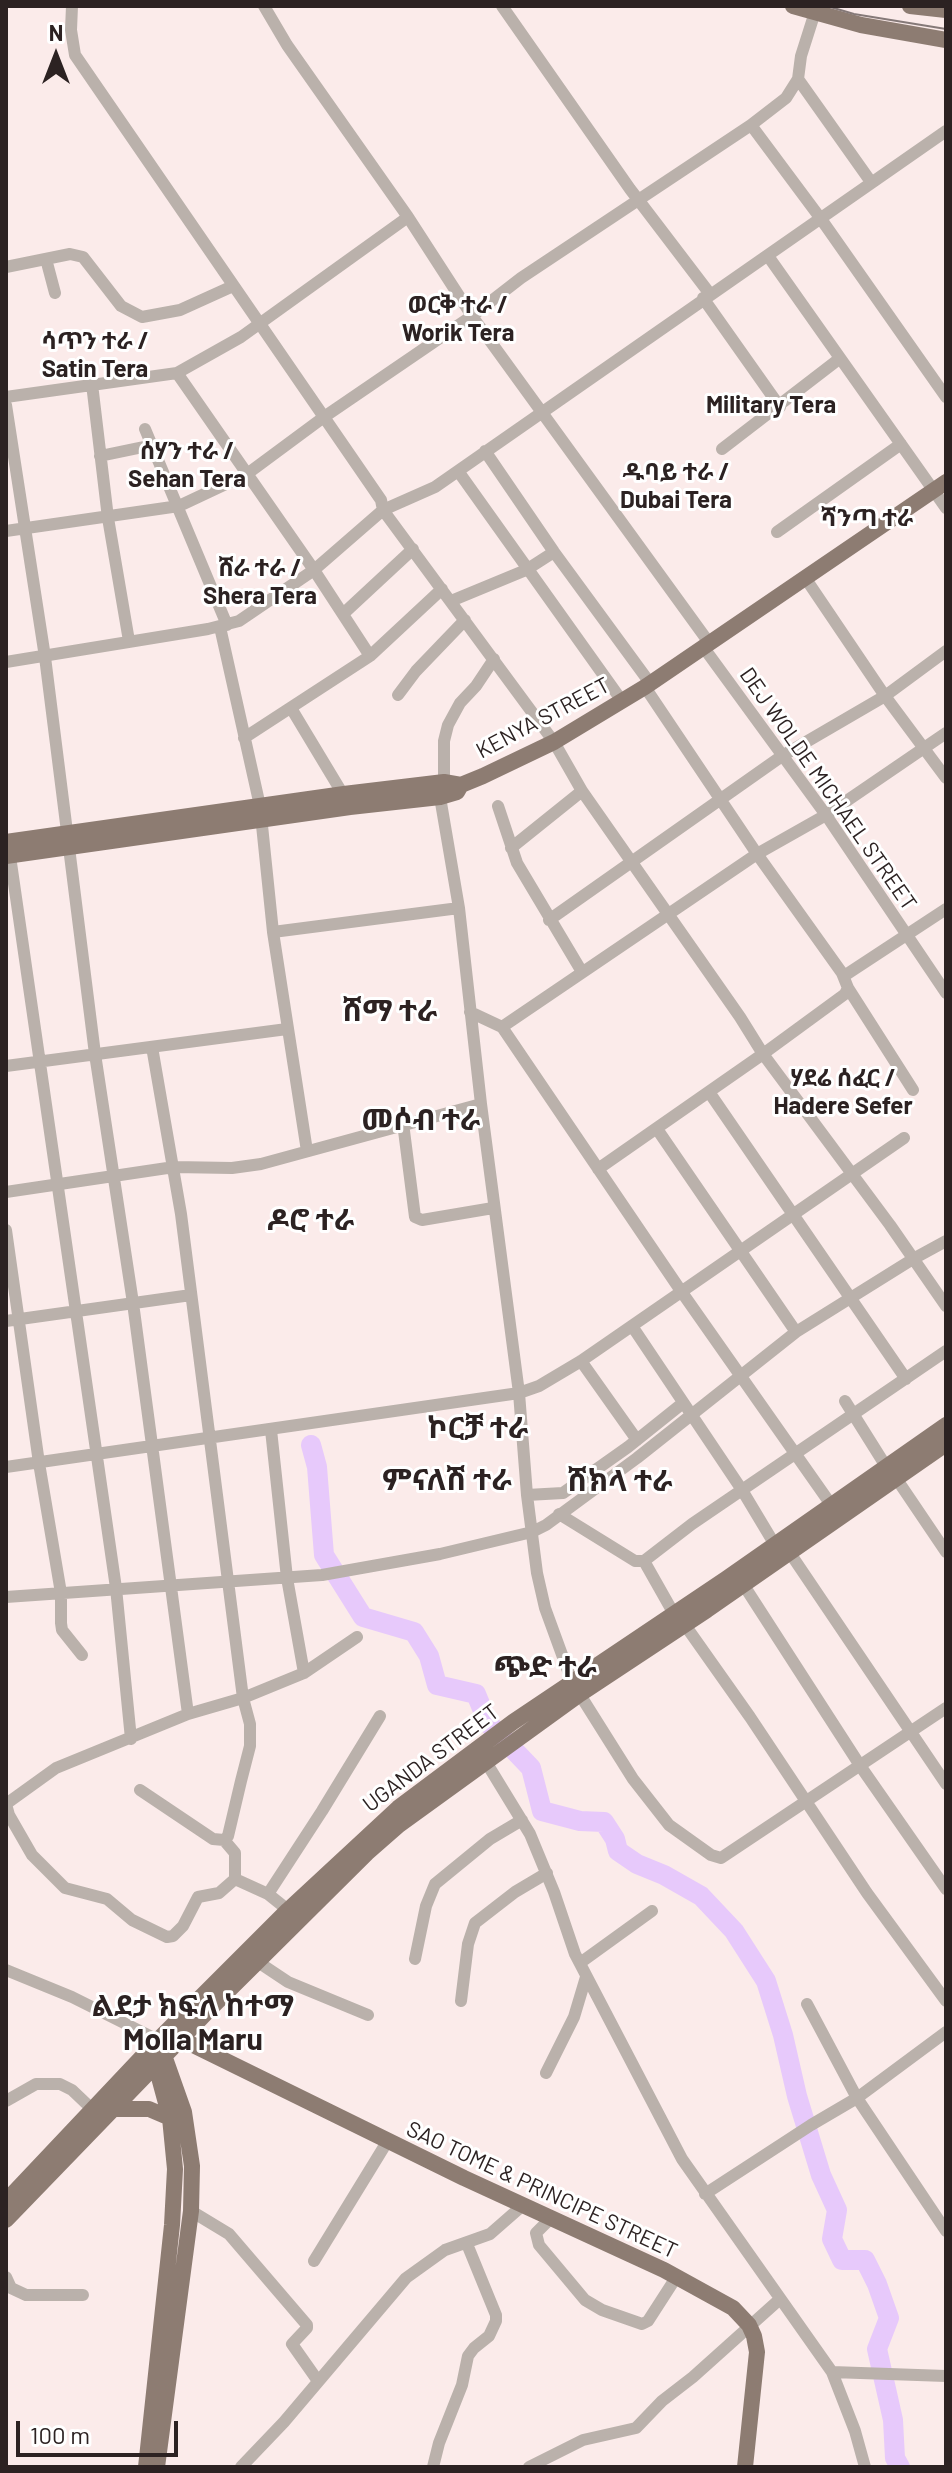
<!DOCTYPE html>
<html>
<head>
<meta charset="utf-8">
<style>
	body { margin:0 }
	#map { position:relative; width:952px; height:2473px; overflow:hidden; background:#fbebea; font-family:Barlow,sans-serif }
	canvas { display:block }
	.frame { position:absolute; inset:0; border:8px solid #2c2222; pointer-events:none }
	.north { position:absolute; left:16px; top:16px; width:80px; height:80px; -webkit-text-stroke:6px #fff; paint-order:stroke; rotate:0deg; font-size:22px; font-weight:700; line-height:32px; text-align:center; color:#2c2222 }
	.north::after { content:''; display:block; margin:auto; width:28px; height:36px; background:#2c2222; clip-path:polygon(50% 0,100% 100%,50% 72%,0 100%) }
	.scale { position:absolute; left:16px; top:2421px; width:162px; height:36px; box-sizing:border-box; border:4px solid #2c2222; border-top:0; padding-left:10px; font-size:24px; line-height:28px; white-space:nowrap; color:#2c2222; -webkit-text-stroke:6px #fff; paint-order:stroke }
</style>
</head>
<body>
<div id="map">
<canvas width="952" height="2473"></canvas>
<div class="frame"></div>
<div class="north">N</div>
<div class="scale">100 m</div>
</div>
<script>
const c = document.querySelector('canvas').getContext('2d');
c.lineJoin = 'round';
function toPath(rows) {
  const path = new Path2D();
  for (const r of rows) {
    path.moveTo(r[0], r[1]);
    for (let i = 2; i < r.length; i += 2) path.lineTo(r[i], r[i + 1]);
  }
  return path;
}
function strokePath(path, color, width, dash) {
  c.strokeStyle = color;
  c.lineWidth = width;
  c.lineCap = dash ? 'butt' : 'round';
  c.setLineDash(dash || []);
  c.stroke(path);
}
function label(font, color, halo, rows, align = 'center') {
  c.font = font + ' Barlow,"Noto Sans Ethiopic",sans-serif';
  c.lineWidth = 6;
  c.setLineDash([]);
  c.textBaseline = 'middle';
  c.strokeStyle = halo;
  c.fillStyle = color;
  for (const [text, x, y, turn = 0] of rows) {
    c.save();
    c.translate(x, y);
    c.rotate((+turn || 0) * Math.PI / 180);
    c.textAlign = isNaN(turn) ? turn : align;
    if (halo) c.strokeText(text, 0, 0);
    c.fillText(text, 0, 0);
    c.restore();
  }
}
const river = toPath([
	[311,1445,317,1467,324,1555,363,1617,414,1632,429,1656,437,1685,476,1694,488,1723,531,1768,542,1811,580,1821,604,1822,615,1839,618,1851,637,1864,664,1875,701,1896,734,1931,766,1981,783,2035,797,2096,821,2175,837,2210,832,2239,842,2260,865,2260,877,2284,889,2318,877,2349,893,2420,895,2458,900,2467]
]);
const minor = toPath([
	[72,6,71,30,75,55,381,500,383,510,554,742,582,791,740,1017,763,1054,890,1225,946,1306],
	[264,6,287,45,408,217,472,316,710,644],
	[502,6,630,189,710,294],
	[798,79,871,182],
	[751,125,821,219,946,397],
	[768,256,946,508],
	[46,259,55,293],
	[6,267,70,254,83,257,121,306,142,317,180,310,233,286],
	[703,298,780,407],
	[177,373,314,570,370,656],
	[92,384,108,518,129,641],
	[6,397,177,373,241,337,408,217],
	[6,405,45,657,95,1054,133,1303,188,1714],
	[145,429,227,625],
	[722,449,839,359],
	[485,451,554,552,650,683],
	[100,456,153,445],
	[458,471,622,701],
	[6,531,179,506,247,474,324,417,472,316,521,278,751,125,786,98,798,79,801,56,815,12],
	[777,532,901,444],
	[806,579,885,696,946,778],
	[451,601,526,570,554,552],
	[343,614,413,549],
	[220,627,260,806,273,932,307,1151],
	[704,648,826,815,946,993],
	[6,662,208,629,239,621,314,570,383,510,435,487,946,131],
	[398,695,416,671,465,620],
	[291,708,347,801],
	[244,738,370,656,442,589],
	[444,782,444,741,448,725,460,703,476,686,494,659],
	[440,797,459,908,481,1104,519,1393,527,1495,537,1573,545,1608,572,1682,633,1779,669,1825,711,1855,721,1858,946,1708],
	[498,806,517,863,582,972],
	[511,848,582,791],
	[10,856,116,1588,131,1739],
	[549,920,782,756,885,696,946,651],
	[273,932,459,908],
	[844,976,946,909],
	[848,988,913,1090],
	[470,1012,502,1027],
	[152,1047,181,1214,243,1698,250,1724,250,1746,241,1781,228,1836,224,1840],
	[6,1066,287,1029],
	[709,1092,906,1379],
	[403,1123,415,1217,422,1220,493,1208],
	[657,1129,796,1332],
	[598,1169,763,1054,845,994,848,988,842,973,757,854,645,687],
	[6,1192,174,1167,232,1168,261,1164,481,1104],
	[6,1230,39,1463,61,1593,61,1623,62,1630,82,1655],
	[6,1321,191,1295],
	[632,1326,742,1490,775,1545],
	[581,1361,637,1440],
	[845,1401,887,1468],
	[271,1430,287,1578,304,1673],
	[6,1467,519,1393,539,1386,581,1361,904,1138],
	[896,1478,946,1552],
	[527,1495,563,1493,628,1447,683,1403],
	[832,1506,681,1291,502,1027,757,854,826,815,946,733],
	[559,1514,635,1561,644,1561,692,1524,946,1351],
	[790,1553,946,1784],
	[644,1561,674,1614],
	[743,1584,861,1767,946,1889],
	[6,1597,322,1575,440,1554,532,1532,546,1525,637,1458,796,1332,913,1259,946,1241],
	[685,1625,750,1717,867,1893,946,2001],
	[486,1762,530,1834,554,1892,575,1954,682,2159,832,2372,855,2431,865,2467],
	[140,1790,213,1839,224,1840,235,1853,235,1879],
	[6,1804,56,1768,188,1714,243,1698,304,1673,357,1637],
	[6,1804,9,1815,32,1855,65,1888,107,1899,132,1920,167,1937,173,1936,183,1926,198,1897,219,1893,235,1879],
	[235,1879,268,1894,288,1910],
	[268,1894,322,1811,380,1716],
	[415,1959,426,1906,435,1884,490,1839,522,1820],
	[258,1962,288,1982,368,2015],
	[580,1963,652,1911],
	[6,1970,72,1997,158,2040],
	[461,2001,468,1944,475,1923,515,1892,547,1873],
	[807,2004,857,2098,946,2231],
	[546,2073,574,2017,586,1977],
	[6,2101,36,2084,60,2084,72,2090,93,2110],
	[705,2194,811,2125,857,2098,946,2032],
	[191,2211,229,2234,307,2325,307,2328,292,2344,318,2381],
	[550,2219,536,2233,539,2245,585,2300,602,2310,642,2324,648,2321,677,2276],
	[314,2261,387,2142],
	[6,2277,11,2288,26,2295,83,2295],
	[832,2372,946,2376],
	[241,2467,284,2422,406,2278,445,2250,490,2234,522,2206],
	[433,2467,439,2443,462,2385,468,2356,474,2348,489,2336,496,2321,496,2315,467,2244],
	[529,2467,583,2440,636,2428,662,2401,693,2377,780,2299]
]);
const major = toPath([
	[793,6,861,25,946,40],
	[910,6,946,10],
	[6,842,344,794,444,782,461,785,483,776,554,742,645,687,946,482],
	[6,856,350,807,440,797,457,792,461,785],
	[181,2039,464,2178,664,2270,733,2308,749,2325,754,2336,757,2352,745,2467],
	[113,2109,149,2109,170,2118],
	[6,2201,158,2040,288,1910,398,1808,513,1722,726,1579,946,1425],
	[6,2220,209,2010,367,1853,399,1825,580,1694,707,1610,946,1444],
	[146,2467,172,2225,175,2169,170,2118,154,2059],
	[157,2467,191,2211,192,2166,184,2112,161,2047]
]);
const tram = toPath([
	[827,6,854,14,946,29]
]);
const streetNames = [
	["KENYA STREET",543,718,-28],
	["DEJ WOLDE MICHAEL STREET",828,789,55],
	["UGANDA STREET",431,1758,-37],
	["SAO TOME & PRINCIPE STREET",542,2190,25]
];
const neighbourhoodNames = [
	["ወርቅ ተራ /",458,305],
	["Worik Tera",458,333],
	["ሳጥን ተራ /",95,341],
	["Satin Tera",95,369],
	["Military Tera",771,405],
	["ሰሃን ተራ /",187,451],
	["Sehan Tera",187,479],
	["ዱባይ ተራ /",676,472],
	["Dubai Tera",676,500],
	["ሻንጣ ተራ",867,518],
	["ሸራ ተራ /",260,568],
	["Shera Tera",260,596],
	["ሃደሬ ሰፈር /",843,1078],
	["Hadere Sefer",843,1106]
];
const districtNames = [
	["ሸማ ተራ",390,1011],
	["መሶብ ተራ",421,1120],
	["ዶሮ ተራ",311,1220],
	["ኮርቻ ተራ",478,1428],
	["ምናለሽ ተራ",447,1480],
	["ሸክላ ተራ",620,1481],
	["ጭድ ተራ",545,1667],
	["ልደታ ክፍለ ከተማ",193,2006],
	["Molla Maru",193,2040]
];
strokePath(river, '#e7c9fb', 20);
strokePath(minor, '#bab1ab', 12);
strokePath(major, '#8d7c72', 16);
strokePath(tram, '#857978', 2);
label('22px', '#2c2222', '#fff', streetNames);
label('bold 24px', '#2c2222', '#fff', neighbourhoodNames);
label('bold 30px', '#2c2222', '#fff', districtNames);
</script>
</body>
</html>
